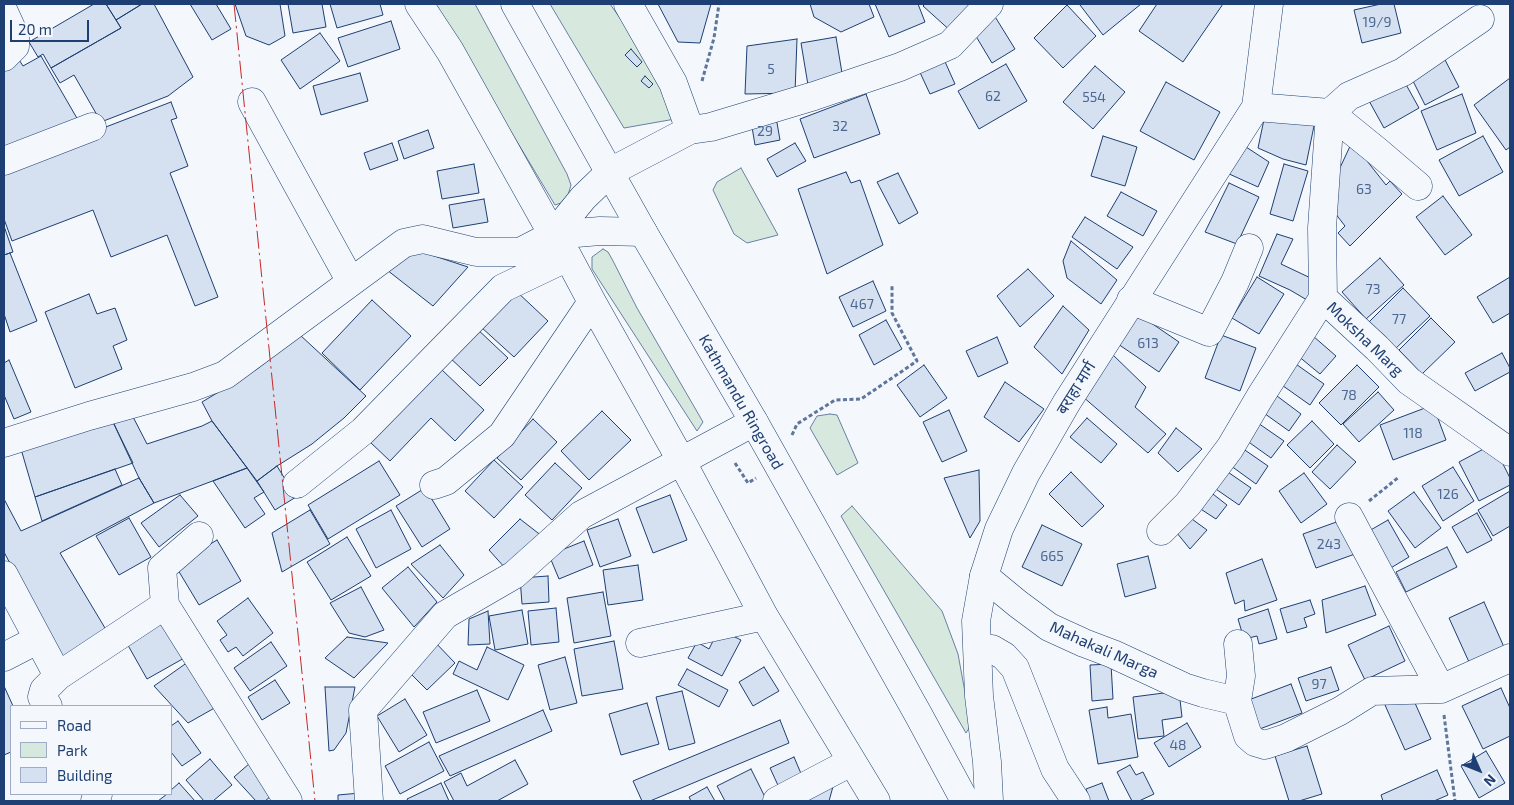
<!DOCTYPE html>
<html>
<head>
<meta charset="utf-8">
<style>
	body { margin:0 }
	#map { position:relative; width:1514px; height:805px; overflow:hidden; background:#f4f7fb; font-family:"Exo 2",sans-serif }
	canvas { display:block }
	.frame { position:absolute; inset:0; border:5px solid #1d3f73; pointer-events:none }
	.legend { position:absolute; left:10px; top:705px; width:162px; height:90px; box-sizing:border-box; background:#f4f7fb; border:1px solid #9eadc5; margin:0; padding:6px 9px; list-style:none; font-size:15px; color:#1d3f73 }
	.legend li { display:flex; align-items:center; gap:10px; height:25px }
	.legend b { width:25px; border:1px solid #9eadc5 }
	.north { position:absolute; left:1454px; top:745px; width:50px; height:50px; -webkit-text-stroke:4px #f4f7fb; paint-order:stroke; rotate:134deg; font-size:14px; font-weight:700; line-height:20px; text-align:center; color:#1d3f73 }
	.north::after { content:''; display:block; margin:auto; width:18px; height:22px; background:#1d3f73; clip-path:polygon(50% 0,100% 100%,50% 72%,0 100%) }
	.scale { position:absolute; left:10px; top:20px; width:79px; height:22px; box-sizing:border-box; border:2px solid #1d3f73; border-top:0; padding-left:6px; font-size:15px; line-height:18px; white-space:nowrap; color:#1d3f73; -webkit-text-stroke:4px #f4f7fb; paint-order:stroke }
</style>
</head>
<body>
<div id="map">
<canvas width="1514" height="805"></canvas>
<div class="frame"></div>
<ul class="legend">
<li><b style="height:6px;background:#f4f7fb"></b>Road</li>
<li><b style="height:14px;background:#d7e8df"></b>Park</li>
<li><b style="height:14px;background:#d5e0f0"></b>Building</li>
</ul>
<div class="north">N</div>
<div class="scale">20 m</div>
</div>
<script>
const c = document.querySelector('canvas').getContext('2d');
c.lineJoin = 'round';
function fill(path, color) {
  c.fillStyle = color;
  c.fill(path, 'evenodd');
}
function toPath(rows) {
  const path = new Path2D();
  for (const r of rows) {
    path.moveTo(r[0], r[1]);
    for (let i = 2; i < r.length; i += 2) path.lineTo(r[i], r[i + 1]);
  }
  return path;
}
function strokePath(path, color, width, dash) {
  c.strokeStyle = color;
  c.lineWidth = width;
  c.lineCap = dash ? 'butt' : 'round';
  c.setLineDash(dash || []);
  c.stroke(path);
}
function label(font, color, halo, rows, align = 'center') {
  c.font = font + ' "Exo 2","Noto Sans Devanagari",sans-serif';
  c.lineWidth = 4;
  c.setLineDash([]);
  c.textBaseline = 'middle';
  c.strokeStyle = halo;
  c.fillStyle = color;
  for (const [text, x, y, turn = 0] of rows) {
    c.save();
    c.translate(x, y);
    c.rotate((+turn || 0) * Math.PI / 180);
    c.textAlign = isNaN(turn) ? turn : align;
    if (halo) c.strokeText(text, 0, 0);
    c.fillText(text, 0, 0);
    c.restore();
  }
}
const green = toPath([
	[433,4,475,4,567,174,571,185,568,195,561,203,555,205,450,30,433,4],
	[550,4,610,4,669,87,675,119,624,128,550,4],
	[741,168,778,235,747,243,734,234,713,190,717,182,741,168],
	[603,249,608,252,612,259,637,308,703,422,697,431,592,269,592,257,603,249],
	[830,414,837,415,858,463,837,475,810,428,817,416,830,414],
	[852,506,942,611,958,654,971,725,966,733,841,516,852,506]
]);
const building = toPath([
	[94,4,106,4,121,28,51,68,43,54,38,57,29,42,94,4],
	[106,4,142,4,116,20,106,4],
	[142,4,154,4,193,77,168,96,101,122,74,75,60,83,51,68,121,28,116,20,142,4],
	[190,4,216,4,231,29,212,40,190,4],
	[235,4,280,4,285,36,269,45,246,36,235,4],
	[288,4,322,4,326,27,293,33,288,4],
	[330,4,380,4,383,15,337,28,330,4],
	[658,4,711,4,700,43,678,42,658,4],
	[810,4,869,4,874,17,841,32,814,17,810,4],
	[875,4,918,4,925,22,889,37,875,4],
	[925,4,980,4,953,33,923,6,925,4],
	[1081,4,1141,4,1103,35,1080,5,1081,4],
	[1157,4,1223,4,1183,62,1139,31,1157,4],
	[1381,4,1394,4,1401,33,1362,43,1354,10,1381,4],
	[1067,5,1096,36,1063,68,1034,38,1067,5],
	[994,15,1015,49,992,63,971,28,994,15],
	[391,21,400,49,348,67,338,38,391,21],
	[320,33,340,61,300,89,281,60,320,33],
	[836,37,843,79,808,85,801,43,836,37],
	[797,39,795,93,745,94,747,46,797,39],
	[631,49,642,62,637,67,625,55,631,49],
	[1442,54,1459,87,1425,105,1408,71,1442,54],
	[16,55,23,66,41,56,78,120,4,152,4,62,16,55],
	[942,55,955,84,930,94,917,66,942,55],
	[1006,64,1027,101,979,129,958,91,1006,64],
	[1095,66,1125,92,1093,129,1063,102,1095,66],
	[360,73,368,101,321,115,313,86,360,73],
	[645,76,653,84,649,88,641,81,645,76],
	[1510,78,1510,147,1506,150,1474,105,1510,78],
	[1403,79,1419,108,1384,128,1368,99,1403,79],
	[1166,82,1220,112,1194,160,1140,131,1166,82],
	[866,94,880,134,814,158,800,119,866,94],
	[1462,94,1476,133,1437,150,1421,111,1462,94],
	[171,102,177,118,171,120,188,166,170,173,218,297,195,306,167,235,111,257,93,210,12,241,4,219,4,166,171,102],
	[1266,110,1315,121,1306,165,1283,159,1258,148,1266,110],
	[776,117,780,140,755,145,751,121,776,117],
	[428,130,434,148,404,159,398,141,428,130],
	[1103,136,1137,147,1125,186,1091,176,1103,136],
	[1483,136,1503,172,1459,196,1439,160,1483,136],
	[1352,142,1386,185,1390,181,1402,194,1350,246,1338,233,1345,226,1325,200,1352,142],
	[392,143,398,160,370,170,364,153,392,143],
	[795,143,806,161,777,177,767,159,795,143],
	[1243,145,1269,162,1258,187,1227,173,1243,145],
	[474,164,479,193,442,199,437,171,474,164],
	[1284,164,1308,171,1293,221,1270,214,1284,164],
	[846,172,851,183,860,180,883,245,827,274,798,189,846,172],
	[898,173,918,213,899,224,877,182,898,173],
	[1229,183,1259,197,1237,244,1205,232,1229,183],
	[1121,192,1157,211,1143,236,1107,216,1121,192],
	[1443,196,1472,235,1445,255,1416,217,1443,196],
	[484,199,488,222,453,228,449,205,484,199],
	[1085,217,1133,247,1117,269,1072,237,1085,217],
	[4,226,13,252,4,255,4,226],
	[1277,234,1293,239,1281,264,1317,281,1307,300,1290,290,1259,276,1277,234],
	[1071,241,1117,280,1101,304,1067,278,1063,261,1071,241],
	[416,250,468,267,433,306,387,270,416,250],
	[10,253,37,321,10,332,4,314,4,255,10,253],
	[1380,258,1404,285,1366,319,1342,292,1380,258],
	[1028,269,1054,296,1020,327,997,296,1028,269],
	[1257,277,1284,294,1259,334,1232,318,1257,277],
	[1510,277,1510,313,1493,323,1477,297,1510,277],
	[873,281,886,311,853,327,839,297,873,281],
	[1403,288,1430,316,1395,349,1369,322,1403,288],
	[515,290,548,321,514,357,481,327,515,290],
	[89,294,97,314,115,308,127,340,113,346,122,369,75,388,45,312,89,294],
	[372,300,411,336,360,390,322,353,372,300],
	[1063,306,1089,330,1062,374,1034,347,1063,306],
	[1138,314,1179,342,1159,372,1118,344,1138,314],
	[1431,318,1455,342,1422,374,1399,350,1431,318],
	[886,320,902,349,874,365,859,335,886,320],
	[475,327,508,358,480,386,448,356,475,327],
	[300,335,366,396,344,418,312,444,277,466,257,481,212,421,202,402,257,369,300,335],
	[1221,335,1256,348,1240,391,1205,378,1221,335],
	[1313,336,1336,356,1320,374,1297,355,1313,336],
	[997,337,1008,363,978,377,966,351,997,337],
	[1111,353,1146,387,1135,407,1166,434,1148,453,1082,396,1111,353],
	[1502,353,1510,368,1510,372,1475,391,1465,373,1502,353],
	[9,360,31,412,14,419,4,395,4,363,9,360],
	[1293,362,1324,384,1310,405,1279,383,1293,362],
	[924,365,947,398,920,417,897,385,924,365],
	[1357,365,1379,387,1341,425,1319,403,1357,365],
	[441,369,484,410,455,441,431,418,390,461,370,442,441,369],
	[1005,382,1044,409,1019,442,984,417,1005,382],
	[1378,392,1394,410,1359,442,1343,424,1378,392],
	[1273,393,1301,414,1289,431,1261,411,1273,393],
	[1433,405,1446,440,1393,460,1380,425,1433,405],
	[949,410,967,451,942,462,923,422,949,410],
	[602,411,631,440,589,480,561,451,602,411],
	[131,413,147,444,202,426,212,421,247,468,154,503,139,478,113,422,131,413],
	[1087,418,1117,444,1101,463,1070,437,1087,418],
	[533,419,557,442,521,480,497,458,533,419],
	[1255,421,1284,441,1271,458,1243,438,1255,421],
	[1312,421,1334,444,1310,468,1287,445,1312,421],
	[113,422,133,463,35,497,21,449,113,422],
	[1176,428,1202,449,1178,472,1158,453,1176,428],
	[1493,444,1510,478,1510,485,1479,501,1459,462,1493,444],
	[1337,445,1356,462,1330,489,1312,472,1337,445],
	[1239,446,1268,466,1256,484,1227,463,1239,446],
	[494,460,523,487,494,518,465,491,494,460],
	[379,461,400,495,328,539,308,505,379,461],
	[555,463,582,488,552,520,525,495,555,463],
	[277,466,296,497,275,510,257,481,277,466],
	[1453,467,1474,501,1443,521,1422,486,1453,467],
	[247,468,264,492,254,498,265,514,245,528,213,481,247,468],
	[1222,468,1251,488,1239,505,1210,485,1222,468],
	[115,469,122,485,42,521,35,497,115,469],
	[979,470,980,521,970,538,944,478,979,470],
	[1071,472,1104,506,1082,527,1049,494,1071,472],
	[1304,473,1327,504,1301,523,1279,491,1304,473],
	[139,478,154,503,60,553,108,633,60,659,4,552,4,499,21,531,139,478],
	[425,488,450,529,422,547,396,506,425,488],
	[1209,491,1227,505,1216,519,1196,506,1209,491],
	[1510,491,1510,526,1493,536,1478,510,1510,491],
	[1414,492,1441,528,1415,548,1388,511,1414,492],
	[180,495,198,516,159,547,141,523,180,495],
	[670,495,687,540,653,553,636,508,670,495],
	[310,510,330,544,282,572,272,533,310,510],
	[391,510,411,549,376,568,356,529,391,510],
	[1477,513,1492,540,1467,553,1452,527,1477,513],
	[1185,514,1207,530,1190,549,1172,527,1185,514],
	[129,518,151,557,119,575,96,536,129,518],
	[520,519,547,540,506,569,489,550,520,519],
	[618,519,631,556,600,567,587,530,618,519],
	[1342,520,1355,554,1316,568,1303,534,1342,520],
	[1388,520,1409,557,1384,572,1362,535,1388,520],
	[1042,525,1082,544,1062,586,1022,567,1042,525],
	[347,537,371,576,331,600,307,562,347,537],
	[217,540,241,581,199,605,175,565,217,540],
	[584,541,593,565,559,579,549,555,584,541],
	[440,545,464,575,443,598,411,564,440,545],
	[1447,547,1457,567,1406,592,1396,572,1447,547],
	[1148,556,1156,588,1125,597,1117,564,1148,556],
	[1262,559,1277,600,1245,611,1244,600,1235,604,1226,573,1262,559],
	[638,565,643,600,608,605,603,570,638,565],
	[408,567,437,602,414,627,382,588,408,567],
	[548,576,549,602,522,604,520,578,548,576],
	[1365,586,1376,615,1326,633,1322,600,1365,586],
	[361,587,384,630,365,637,349,633,330,603,361,587],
	[603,592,611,636,574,643,567,598,603,592],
	[248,598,273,633,243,656,236,647,228,652,220,640,227,635,217,621,248,598],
	[1310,600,1315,614,1304,618,1307,627,1287,633,1280,609,1310,600],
	[1484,602,1504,647,1469,662,1449,618,1484,602],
	[556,608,559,642,531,645,528,611,556,608],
	[1268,609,1277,639,1259,644,1257,636,1244,639,1238,619,1268,609],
	[522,610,528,644,495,650,489,616,522,610],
	[488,611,490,644,468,645,469,619,488,611],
	[164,618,186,657,147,679,125,640,164,618],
	[1389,626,1405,661,1365,680,1348,645,1389,626],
	[719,629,741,640,722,676,688,658,697,642,709,649,719,629],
	[347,637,388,643,354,678,325,658,347,637],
	[432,639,455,663,427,690,404,667,432,639],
	[614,641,623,689,582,696,574,649,614,641],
	[271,642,287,666,250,691,234,668,271,642],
	[487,647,524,665,508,700,453,674,459,661,477,670,487,647],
	[565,657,577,703,550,710,538,665,565,657],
	[188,662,218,706,188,723,154,686,188,662],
	[1111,664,1113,699,1092,701,1090,665,1111,664],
	[764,667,779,691,753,706,739,682,764,667],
	[1331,667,1339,690,1306,701,1298,678,1331,667],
	[687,669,728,690,719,707,678,685,687,669],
	[275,680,290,703,262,720,248,697,275,680],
	[1291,684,1302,713,1257,730,1246,701,1291,684],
	[4,686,13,706,11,706,11,752,4,755,4,686],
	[325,687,355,687,346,733,334,750,329,751,325,687],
	[1501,688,1510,708,1510,736,1483,749,1462,706,1501,688],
	[477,690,490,721,436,743,423,712,477,690],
	[682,691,695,743,669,750,656,697,682,691],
	[1179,691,1182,717,1162,720,1164,736,1138,739,1133,697,1179,691],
	[1411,694,1431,739,1405,750,1385,705,1411,694],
	[405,699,427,735,399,752,377,716,405,699],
	[647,703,659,744,621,755,609,714,647,703],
	[1107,707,1108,718,1131,714,1138,757,1098,764,1089,710,1107,707],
	[543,710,552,731,450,776,439,756,543,710],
	[780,720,789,743,650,801,642,801,633,781,780,720],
	[178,721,201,753,182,766,171,752,171,726,178,721],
	[1187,723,1201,747,1169,767,1154,743,1187,723],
	[429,742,444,771,400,794,385,766,429,742],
	[1307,746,1322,794,1299,801,1289,801,1275,756,1307,746],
	[1486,751,1505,783,1479,798,1461,766,1486,751],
	[794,757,805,783,782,794,770,768,794,757],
	[210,759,232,785,213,801,204,801,186,780,210,759],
	[515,760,528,784,497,801,454,801,444,782,461,773,467,786,515,760],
	[250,763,276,792,265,801,256,801,234,777,250,763],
	[1130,765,1136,775,1143,772,1154,794,1139,801,1132,801,1117,772,1130,765],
	[751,769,767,801,725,801,717,786,751,769],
	[1437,770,1448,795,1434,801,1383,801,1381,795,1437,770],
	[179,783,195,801,158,801,167,794,171,794,171,790,179,783],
	[441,783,449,801,408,801,407,799,441,783],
	[834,783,829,801,792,801,834,783],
	[1102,783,1109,801,1090,801,1086,789,1102,783],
	[707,787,715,801,691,801,689,797,707,787],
	[360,793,361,801,338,801,338,795,360,793]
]);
const path = toPath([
	[702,81,714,38,719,4],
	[792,435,797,424,835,400,861,399,917,361,892,313,892,284],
	[735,463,748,483,756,478],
	[1369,501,1399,477],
	[1444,715,1455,801]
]);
const minor = toPath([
	[419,4,450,51,553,235,568,257,592,302,682,462,764,616,876,801],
	[628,4,673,83,690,130],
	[4,12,15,36,15,46,4,57],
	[1480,19,1403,72,1349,96,1330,113,1322,228,1323,298,1377,348,1409,381,1510,452],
	[252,102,351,282],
	[1256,107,1330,113,1377,151,1418,186],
	[4,161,92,127],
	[553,235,583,198,610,172,690,130,711,127,814,96,900,67,950,45,989,4],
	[1131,300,1209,332,1235,282,1249,248],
	[4,443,89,416,193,387,225,375,404,243,423,239,476,252,520,252,553,235,600,231,643,232],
	[297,484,363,431,503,288,568,257],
	[434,485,446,481,502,435,592,302],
	[1349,517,1441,689],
	[1161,531,1188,504,1230,448,1260,397,1323,298],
	[4,575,58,676,44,690,42,697,48,706],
	[984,576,1018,604,1049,627,1084,643,1113,654,1184,687,1203,693,1237,701,1248,736,1255,742,1265,745,1286,738,1340,711,1372,691,1441,689,1510,658],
	[165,605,162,568,199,536],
	[640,643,764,616],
	[978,650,992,649,1004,656,1015,668,1055,769,1076,801],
	[4,657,37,640],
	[58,676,165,605,288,801],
	[1237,701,1241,676,1238,644],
	[95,801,98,794],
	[369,801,363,710,445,615,514,575,581,515,754,422],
	[777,801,851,762]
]);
const major = toPath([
	[989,801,987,762,979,696,976,621,984,576,999,529,1026,473,1067,402,1256,107,1269,4]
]);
const highway = toPath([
	[515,4,643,232,754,422,918,714,965,801]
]);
const power = toPath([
	[234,4,315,801]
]);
const numberNames = [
	["19/9",1377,22],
	["5",771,69],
	["62",993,96],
	["554",1094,97],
	["32",840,126],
	["29",765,131],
	["63",1364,189],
	["73",1373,289],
	["467",862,304],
	["77",1399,319],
	["613",1148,343],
	["78",1349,395],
	["118",1413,433],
	["126",1448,494],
	["243",1329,544],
	["665",1052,556],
	["97",1319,684],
	["48",1178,745]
];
const streetNames = [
	["Moksha Marg",1365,339,44],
	["बराहा मार्ग",1076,388,-58],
	["Kathmandu Ringroad",741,402,60],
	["Mahakali Marga",1104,650,24]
];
fill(green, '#d7e8df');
strokePath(green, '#687fa3', 1);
fill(building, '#d5e0f0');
strokePath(building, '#1d3f73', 1);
strokePath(minor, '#1d3f73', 29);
strokePath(major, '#1d3f73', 29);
strokePath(highway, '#1d3f73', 29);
strokePath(path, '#5e769c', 3, [4, 2.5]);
strokePath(minor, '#f4f7fb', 28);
strokePath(major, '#f4f7fb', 28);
strokePath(highway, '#f4f7fb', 28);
strokePath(power, '#c62828', 1, [18, 4, 2.5, 4]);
label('14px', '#4b6792', null, numberNames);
label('16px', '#1d3f73', '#f4f7fb', streetNames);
</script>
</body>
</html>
